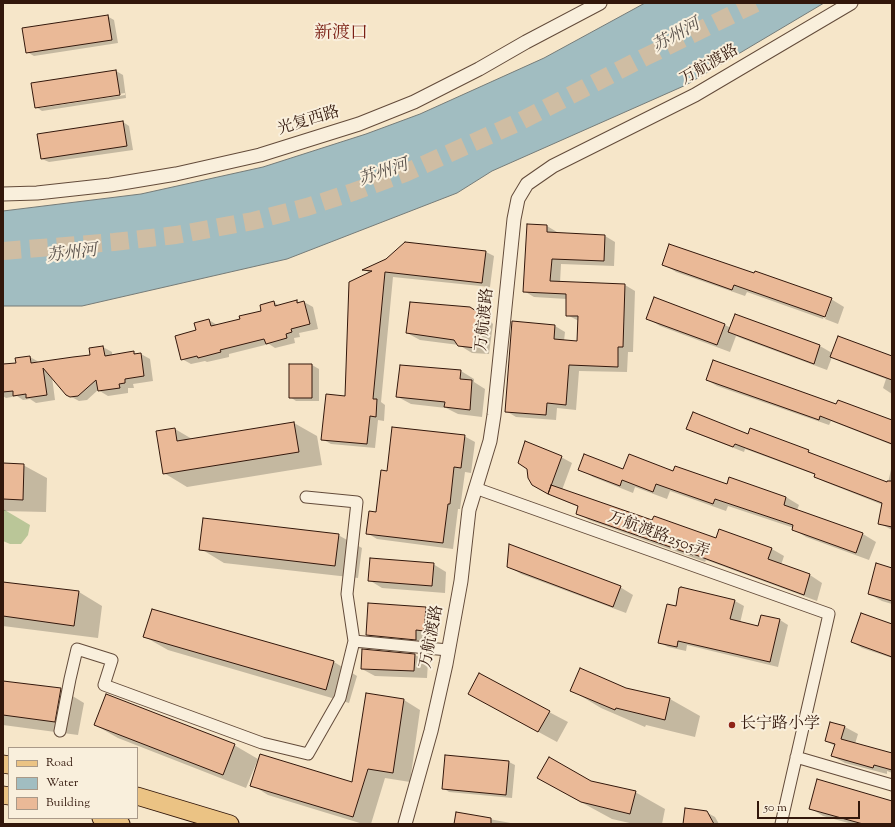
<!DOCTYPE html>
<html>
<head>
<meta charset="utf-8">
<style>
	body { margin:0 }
	#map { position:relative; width:895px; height:827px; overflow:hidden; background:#f6e6c9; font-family:"Sorts Mill Goudy",serif }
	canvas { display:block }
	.frame { position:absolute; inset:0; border:4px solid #32170b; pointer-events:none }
	.legend { position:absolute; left:8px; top:747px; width:130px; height:72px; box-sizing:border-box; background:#f9efdc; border:1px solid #a99988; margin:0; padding:5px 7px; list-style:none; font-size:12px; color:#32170b }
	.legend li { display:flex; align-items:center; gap:8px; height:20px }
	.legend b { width:20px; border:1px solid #a99988 }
	.scale { position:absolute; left:757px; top:801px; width:103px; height:18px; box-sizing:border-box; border:2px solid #32170b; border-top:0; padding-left:5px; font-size:12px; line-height:14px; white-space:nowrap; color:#32170b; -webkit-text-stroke:3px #f9efdc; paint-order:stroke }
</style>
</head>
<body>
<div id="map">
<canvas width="895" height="827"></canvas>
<div class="frame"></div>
<ul class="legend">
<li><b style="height:5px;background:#ebc384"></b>Road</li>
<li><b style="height:11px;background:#a1bdc1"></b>Water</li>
<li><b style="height:11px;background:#eab997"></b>Building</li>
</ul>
<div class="scale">50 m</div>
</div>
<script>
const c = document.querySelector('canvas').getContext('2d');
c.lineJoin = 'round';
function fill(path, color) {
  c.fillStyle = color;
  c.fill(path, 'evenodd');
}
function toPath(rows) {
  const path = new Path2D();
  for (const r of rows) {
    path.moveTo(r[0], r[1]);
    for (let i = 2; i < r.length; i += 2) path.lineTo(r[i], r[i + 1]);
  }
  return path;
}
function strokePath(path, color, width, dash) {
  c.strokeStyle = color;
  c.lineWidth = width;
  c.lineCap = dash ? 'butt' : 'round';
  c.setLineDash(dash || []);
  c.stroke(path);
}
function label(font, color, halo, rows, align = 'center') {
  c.font = font + ' "Sorts Mill Goudy","Noto Serif SC",serif';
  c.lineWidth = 4;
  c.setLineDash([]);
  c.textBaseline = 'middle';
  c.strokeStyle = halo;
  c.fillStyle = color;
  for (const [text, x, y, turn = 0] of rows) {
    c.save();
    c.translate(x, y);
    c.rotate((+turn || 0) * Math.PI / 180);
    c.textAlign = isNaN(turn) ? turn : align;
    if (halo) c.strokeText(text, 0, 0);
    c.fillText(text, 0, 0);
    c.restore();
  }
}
const green = toPath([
	[3,509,30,525,28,535,21,544,10,544,3,541]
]);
const water = toPath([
	[645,3,824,3,686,85,492,171,457,193,287,259,82,306,3,306,3,211,141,194,263,167,366,134,420,114,544,58,645,3]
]);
const shadow = toPath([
	[107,16,114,20,118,43,34,56,27,52],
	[116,71,123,75,126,98,42,111,36,107],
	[125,93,125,95,40,108,40,106],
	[123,122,129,126,133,150,49,162,42,159],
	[3,144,4,162,3,162],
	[528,225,547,226,557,232,557,234,605,236,615,242,614,266,561,264,560,283,625,285,635,291,633,352,628,352,627,372,579,371,576,410,557,408,556,420,516,417,506,411,513,322,555,326,565,332,564,341,578,342,579,321,567,315,567,299,534,297,524,291],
	[486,252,494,256,490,287,393,277,381,402,385,405,384,421,378,420,375,448,331,444,322,439,346,397,370,273,365,270],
	[663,264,831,299,844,307,838,324,825,319,832,300,830,300,823,319,747,292,745,296,676,272],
	[297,301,300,303,304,302,313,307,318,329,299,333,300,337,294,338,295,343,275,348,269,344,229,354,229,357,207,362,205,361,191,364,182,359,197,331,209,320,217,325,241,320,262,311,274,302,279,306],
	[470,308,489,320,493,324,489,354,472,353,459,345,420,340,407,333],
	[736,315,820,346,832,353,892,357,892,394,883,388,886,379,841,362,832,357,827,370,743,339,736,336,730,352,660,326,647,318,725,325,731,328],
	[103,347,112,352,112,356,133,352,137,355,141,354,150,359,153,381,133,384,134,388,128,388,128,393,108,396,98,390,87,400,79,401,66,394,52,377,55,400,36,403,30,399,23,400,17,396,6,398,3,396,3,365,17,363,30,357,39,362,91,356],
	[290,365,312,365,319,369,319,401,296,401,290,397],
	[461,371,474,379,474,382,485,389,482,417,458,414,446,408,411,404,398,397],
	[707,380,837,405,892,421,892,445,831,421,829,425,717,386],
	[294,423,317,436,322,465,187,487,164,473,175,429,192,439],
	[688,429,749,435,808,451,817,456,888,483,892,465,892,530,879,523,883,505,825,482,815,477,816,475,745,449,744,452,698,434],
	[464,436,475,442,471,473,465,472,460,509,458,509,453,549,377,539,367,533,377,513,388,472],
	[561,457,572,463,562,490,653,521,717,539,720,530,772,549,784,556,781,565,810,575,822,583,817,601,706,560,705,562,589,520,577,513,579,507,562,500,533,484],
	[3,464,23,465,47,478,46,512,3,511],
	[580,469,674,472,727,485,730,479,786,497,799,505,797,510,863,534,876,542,869,560,806,537,793,529,794,528,728,506,726,511,670,491,667,499,635,487,633,493,593,477],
	[338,535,362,548,358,578,224,563,201,549],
	[433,564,446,572,445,593,382,588,369,580],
	[508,566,620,587,633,595,626,613,521,574],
	[892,569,892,604,882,601,869,594],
	[3,583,79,592,102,606,98,638,3,626],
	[681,588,735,601,744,606,740,623,759,627,780,620,788,625,778,667,687,645,686,651,668,647,659,642,677,607],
	[425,608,438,616,437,638,429,637,429,647,380,642,367,635],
	[152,610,334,662,357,676,349,703,168,650,145,637],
	[892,625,892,658,862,648,852,642],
	[415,655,428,662,427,678,375,676,362,669],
	[3,682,61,689,84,703,78,735,3,725],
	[625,689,670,699,700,716,695,737,646,725,645,727,601,708,571,690],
	[404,700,420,710,410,782,385,778,371,824,363,824,268,795,252,785,353,783],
	[487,704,549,712,568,722,557,742],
	[95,725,234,745,258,759,246,788,118,738],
	[845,727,858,734,855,744,892,754,892,773,887,771,887,774,845,763,832,756,835,746,826,741],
	[509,762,515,765,512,798,449,792,443,788],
	[590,782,635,792,665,809,662,824,634,824,612,819,568,795],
	[892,802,892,824,852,824,823,816,810,808],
	[706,812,715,817,719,824,684,824],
	[457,813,516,824,454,824]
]);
const building = toPath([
	[108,15,112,40,26,53,22,28,108,15],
	[116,70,120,95,35,108,31,83,116,70],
	[123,121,127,146,41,159,37,134,123,121],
	[527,224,547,225,547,232,605,235,604,261,552,259,550,281,625,284,623,347,618,347,618,367,569,365,566,405,547,403,546,415,505,412,512,321,555,325,554,339,577,341,578,316,566,316,566,294,523,292,527,224],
	[405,242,486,251,482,283,385,272,373,399,377,399,376,417,370,416,367,444,321,440,326,394,345,396,349,282,372,271,362,270,386,259,405,242],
	[669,244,754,273,755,271,832,298,825,317,734,285,732,290,662,265,669,244],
	[654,297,725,324,717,345,646,319,654,297],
	[297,300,297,303,304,301,310,324,291,329,292,332,286,334,287,338,266,344,264,339,220,350,221,352,198,358,197,356,181,360,175,336,196,330,194,323,209,319,211,326,240,319,239,316,261,311,260,305,274,301,275,306,297,300],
	[410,302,470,307,476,311,481,316,476,348,458,346,454,340,406,333,410,302],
	[735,314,820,345,814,364,728,332,735,314],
	[838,336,892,356,892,380,830,357,838,336],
	[103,346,105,356,134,351,134,354,141,353,144,376,125,379,125,383,119,384,120,388,98,391,96,380,78,396,70,397,66,395,43,368,47,395,26,398,26,394,13,396,13,391,3,392,3,364,16,363,15,358,30,356,31,363,73,357,90,355,89,348,103,346],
	[713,360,836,404,838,400,892,420,892,444,820,416,819,420,706,380,713,360],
	[289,364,312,364,312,398,289,398,289,364],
	[400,365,461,370,460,379,472,380,470,410,444,407,445,402,396,397,400,365],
	[693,412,748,434,750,428,809,450,808,452,887,482,887,481,892,481,892,527,878,524,882,503,814,477,815,474,735,444,733,447,686,429,693,412],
	[294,422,299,452,163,474,156,431,175,428,177,441,294,422],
	[392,427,465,435,461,468,454,467,450,504,448,504,443,543,366,534,369,511,376,512,381,470,387,471,392,427],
	[525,441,562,456,548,494,532,485,528,478,527,469,518,463,525,441],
	[584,454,623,469,629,454,673,471,675,466,727,484,729,477,786,497,784,505,863,533,856,553,792,530,793,525,715,499,713,504,656,484,653,492,622,480,620,486,578,470,584,454],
	[3,463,24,464,23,500,3,499,3,463],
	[551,485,652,520,654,516,716,538,719,529,772,548,768,559,810,574,804,595,693,554,693,555,576,514,578,506,548,494,551,485],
	[203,518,339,534,335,566,199,550,203,518],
	[509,544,621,586,613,607,507,567,509,544],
	[370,558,434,563,432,586,368,581,370,558],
	[876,563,892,568,892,601,868,594,876,563],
	[3,582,79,591,74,626,3,616,3,582],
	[681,587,735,600,730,619,758,626,761,615,780,619,770,662,678,641,677,647,658,643,667,604,676,606,679,588,681,587],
	[368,603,426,607,424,631,416,630,416,640,366,635,368,603],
	[152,609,334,661,326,690,143,637,152,609],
	[861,613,892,624,892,657,851,642,861,613],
	[362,649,415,654,414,671,361,669,362,649],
	[580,668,626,688,670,698,665,720,616,708,615,710,570,691,580,668],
	[479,673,550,711,538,732,468,694,479,673],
	[3,681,61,688,55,722,3,715,3,681],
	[366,693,404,699,393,773,368,769,353,817,250,786,260,754,352,782,366,693],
	[106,694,235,744,223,775,94,725,106,694],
	[830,722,845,726,841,739,892,753,892,770,874,765,873,768,831,756,835,744,825,741,830,722],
	[445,755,509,761,506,795,442,789,445,755],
	[549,757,591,781,636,791,630,814,581,802,537,778,549,757],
	[817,779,892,801,892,824,863,824,809,809,817,779],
	[685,808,707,811,714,824,683,824,685,808],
	[456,812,491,818,491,824,454,824,456,812]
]);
const trunkTunnel = toPath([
	[3,251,114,242,176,235,253,221,307,207,353,192,405,173,517,123,645,57,756,3]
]);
const minor = toPath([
	[475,488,829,614,781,824],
	[354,641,448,650],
	[60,731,70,679,77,649,112,660,104,685,262,743,308,754,340,698,354,641,347,594,357,502,306,497],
	[796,757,892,785]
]);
const tertiary = toPath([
	[3,194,37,193,110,185,176,174,260,155,359,124,414,102,479,69,526,42,600,3],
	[405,824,431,731,446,664,461,581,469,510,490,441,494,415,514,219,518,199,527,184,553,166,695,95,851,3]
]);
const primary = toPath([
	[3,764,9,765],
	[3,795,9,796],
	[137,796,230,824],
	[101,818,121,824]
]);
const markers = [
	[732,725,4,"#8f2418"]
];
const streetNames = [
	["万航渡路",710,66,-30],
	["光复西路",309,122,-17],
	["万航渡路",486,320,-84],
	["万航渡路2505弄",658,536,20],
	["万航渡路",433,637,-79]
];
const poiNames = [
	["长宁路小学",740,725]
];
const waterNames = [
	["苏州河",677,37,-29],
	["苏州河",384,174,-19],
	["苏州河",72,255,-7]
];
const quarterNames = [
	["新渡口",341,35]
];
fill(green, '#bac698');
fill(water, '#a1bdc1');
strokePath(water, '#757b78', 1);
fill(shadow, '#0003');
fill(building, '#eab997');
strokePath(building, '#32170b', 1);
strokePath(trunkTunnel, '#cfbda3', 18, [18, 9]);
strokePath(minor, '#634b3a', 13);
strokePath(tertiary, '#634b3a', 15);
strokePath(primary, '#32170b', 19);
strokePath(minor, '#f9efdc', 11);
strokePath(tertiary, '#f9efdc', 13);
strokePath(primary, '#ebc384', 17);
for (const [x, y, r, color] of markers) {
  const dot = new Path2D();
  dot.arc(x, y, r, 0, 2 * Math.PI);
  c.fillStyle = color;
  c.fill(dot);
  strokePath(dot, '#f9efdc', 1.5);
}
label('16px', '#32170b', '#f9efdc', streetNames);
label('16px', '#32170b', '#f9efdc', poiNames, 'left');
label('italic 17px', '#59514b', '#f9efdc', waterNames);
label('18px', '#7a1f14', '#f9efdc', quarterNames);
</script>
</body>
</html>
